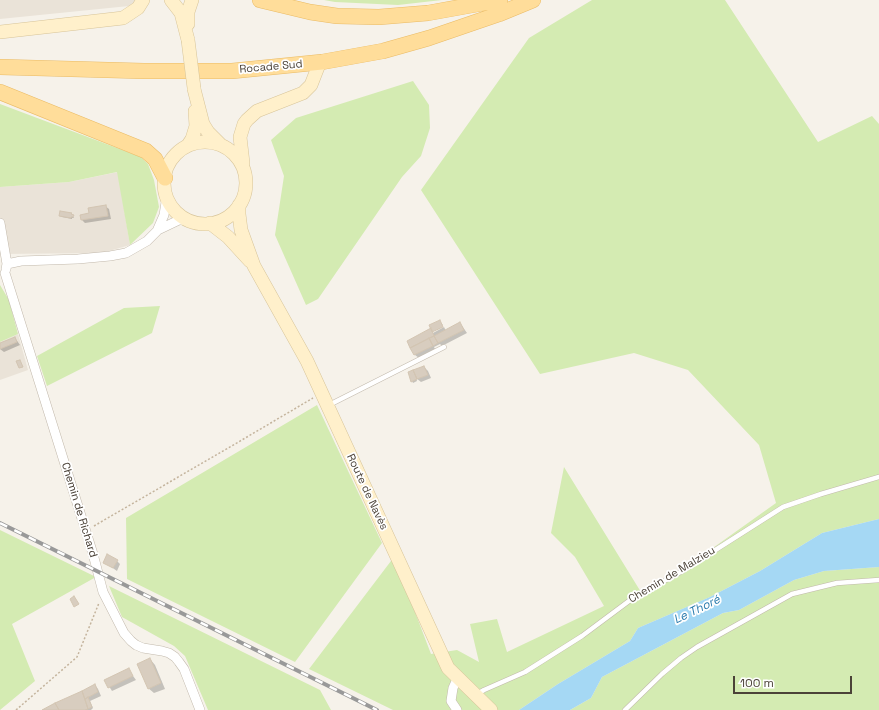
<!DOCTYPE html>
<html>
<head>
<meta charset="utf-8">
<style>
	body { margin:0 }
	#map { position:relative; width:879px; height:710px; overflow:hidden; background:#f6f2ea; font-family:"Space Grotesk",sans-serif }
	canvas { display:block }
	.scale { position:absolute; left:733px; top:676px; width:119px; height:18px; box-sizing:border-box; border:2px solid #4b4238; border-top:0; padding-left:5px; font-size:12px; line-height:14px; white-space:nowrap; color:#4b4238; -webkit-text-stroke:3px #fff; paint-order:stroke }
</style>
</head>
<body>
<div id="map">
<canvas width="879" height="710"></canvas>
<div class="scale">100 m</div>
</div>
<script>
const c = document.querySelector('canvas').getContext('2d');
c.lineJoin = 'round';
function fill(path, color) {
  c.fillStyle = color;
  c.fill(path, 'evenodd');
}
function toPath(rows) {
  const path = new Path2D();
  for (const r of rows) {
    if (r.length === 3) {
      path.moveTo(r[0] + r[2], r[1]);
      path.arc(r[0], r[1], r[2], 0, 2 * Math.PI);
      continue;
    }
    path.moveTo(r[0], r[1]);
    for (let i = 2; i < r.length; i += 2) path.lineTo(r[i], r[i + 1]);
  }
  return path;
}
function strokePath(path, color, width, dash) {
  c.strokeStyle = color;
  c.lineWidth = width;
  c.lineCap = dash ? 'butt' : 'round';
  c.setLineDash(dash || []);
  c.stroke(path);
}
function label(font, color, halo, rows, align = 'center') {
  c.font = font + ' "Space Grotesk",sans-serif';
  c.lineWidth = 3.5;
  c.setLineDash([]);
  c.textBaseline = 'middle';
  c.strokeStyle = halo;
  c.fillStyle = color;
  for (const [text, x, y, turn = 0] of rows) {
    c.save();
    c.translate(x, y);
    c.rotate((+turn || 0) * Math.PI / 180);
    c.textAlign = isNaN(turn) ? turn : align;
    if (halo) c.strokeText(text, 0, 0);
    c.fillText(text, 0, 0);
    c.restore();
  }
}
const residential = toPath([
	[0,0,148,0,129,6,0,19],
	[118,172,130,245,102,253,0,254,0,187,69,182],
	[18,334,28,370,0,380,0,342]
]);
const green = toPath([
	[324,0,442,0,398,5,335,2],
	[592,0,725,0,818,142,872,116,879,124,879,519,822,533,760,571,710,597,638,628,630,641,558,684,519,710,393,710,309,669,394,557,431,654,457,650,479,662,470,624,497,619,507,652,604,606,575,557,551,533,564,467,644,597,776,503,759,445,688,370,634,353,540,374,421,190,529,38],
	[413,81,429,105,430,128,421,156,402,177,318,299,306,305,275,235,284,176,271,140,296,118],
	[0,104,141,157,148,164,154,180,159,207,153,223,130,245,117,172,69,182,0,187],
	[0,285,9,300,18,334,0,342],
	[160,306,152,333,47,386,37,356,124,308],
	[317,405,382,543,295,662,127,579,126,518],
	[0,530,96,577,12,624,35,681,0,710],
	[879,567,879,710,570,710,591,698,602,677,723,613,739,610,794,580,824,571],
	[109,586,320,690,331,710,208,710,185,656,174,646,122,617]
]);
const water = toPath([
	[879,519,879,567,824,571,794,580,739,610,723,613,602,677,591,698,570,710,519,710,558,684,630,641,638,628,710,597,760,571,822,533]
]);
const shadow = toPath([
	[105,206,109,209,111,219,85,223,82,220],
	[61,212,71,214,74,218,72,218,72,219,62,217,60,216],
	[439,321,443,325,433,330,433,333,444,327,446,331,460,323,467,333,442,346,440,344,434,347,435,349,419,358,415,355,408,341,432,329],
	[15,338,20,345,4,352,0,349,0,345],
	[424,367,428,371,431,378,421,382,416,378,417,381,413,383,412,381],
	[117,561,120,564,117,571,104,562],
	[150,659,155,665,165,689,154,693,148,688],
	[128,669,136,680,112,691,105,680],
	[95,685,98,689,101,696,90,701,93,708,91,710,43,710]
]);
const building = toPath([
	[106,205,108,216,81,220,80,215,89,213,88,208,106,205],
	[60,211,72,213,71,214,74,215,73,217,71,217,71,218,59,216,60,211],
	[440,320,443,327,432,332,429,325,440,320],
	[460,322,464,330,438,343,434,336,460,322],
	[431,328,434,336,410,348,407,341,431,328],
	[434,336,438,343,433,346,429,338,434,336],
	[15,337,17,342,0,349,0,343,15,337],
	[429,338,433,346,414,355,410,348,429,338],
	[20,360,23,367,19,368,16,361,20,360],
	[424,366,428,375,417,379,413,370,424,366],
	[413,370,417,379,411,382,408,372,413,370],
	[107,554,118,560,113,568,103,563,107,554],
	[74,596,79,604,74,607,70,599,74,596],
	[150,658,161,683,148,689,137,664,150,658],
	[129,668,133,676,108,688,104,680,129,668],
	[95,684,98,692,85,699,82,691,95,684],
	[82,691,88,709,85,710,59,710,55,703,82,691],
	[88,697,92,707,88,709,85,699,88,697],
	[55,703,59,710,42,710,55,703]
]);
const path = toPath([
	[94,526,247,437,313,398],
	[16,710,77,657,99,603]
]);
const lane = toPath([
	[329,405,444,347],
	[477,694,484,690,525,672,582,636,633,598,684,570,783,507,821,494,879,477],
	[625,710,662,674,681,658,697,647,792,594,837,583,879,580]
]);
const street = toPath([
	[0,223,7,264,6,269],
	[158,230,179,220,188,220],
	[7,264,21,261,78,259,110,256,126,253,147,241,157,231,164,215,167,196],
	[5,273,93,554,103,592,124,633,131,641,136,645,143,648,162,651,169,653,175,657,179,662,184,669,200,710],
	[457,710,451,701,453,688,458,677]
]);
const secondary = toPath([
	[171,0,181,13,188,40],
	[188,24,188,12,192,0],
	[0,32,123,18,138,8,143,0],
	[194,89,203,124,208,132,220,144],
	[205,183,41],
	[188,145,192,139,196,126,195,111],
	[243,163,240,137,244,124,247,120,257,111,303,93,311,85,318,67,322,62],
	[239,205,239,214,241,230,254,266,307,361,448,668,491,710],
	[210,223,228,237,250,261]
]);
const primary = toPath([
	[260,0,310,12,337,16,379,17,428,13,500,0],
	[0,67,144,71,232,71,322,62,383,51,429,38,499,14,533,0],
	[0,92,146,151,155,159,165,178]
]);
const rail = toPath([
	[0,523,377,710]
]);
const secondaryBridge = toPath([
	[188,40,194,88]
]);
const streetNames = [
	["Rocade Sud",271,67,-5],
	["Route de Navès",367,492,65],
	["Chemin de Richard",79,510,73],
	["Chemin de Malzieu",672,575,-31]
];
const waterNames = [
	["Le Thoré",697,610,-26]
];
fill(residential, '#eae3d8');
fill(green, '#d4ebb2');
fill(water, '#a5d8f4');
fill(shadow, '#0003');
fill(building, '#d8cdbf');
strokePath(building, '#d3c5b2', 1);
strokePath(lane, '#c2b9ac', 5.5);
strokePath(street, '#c2b9ac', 10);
strokePath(secondary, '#d7c499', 14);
strokePath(primary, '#eabb65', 16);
strokePath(path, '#c4b49d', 1.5, [2, 2]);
strokePath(lane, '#fff', 4.5);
strokePath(street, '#fff', 9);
strokePath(secondary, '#fff0cb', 13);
strokePath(primary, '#ffdd9a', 15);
strokePath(rail, '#999', 4);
strokePath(rail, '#fff', 2.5, [8]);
strokePath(secondaryBridge, '#d7c499', 14, []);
strokePath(secondaryBridge, '#fff0cb', 13);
label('11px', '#4b4238', '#fff', streetNames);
label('italic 12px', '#287aac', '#fff', waterNames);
</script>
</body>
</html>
